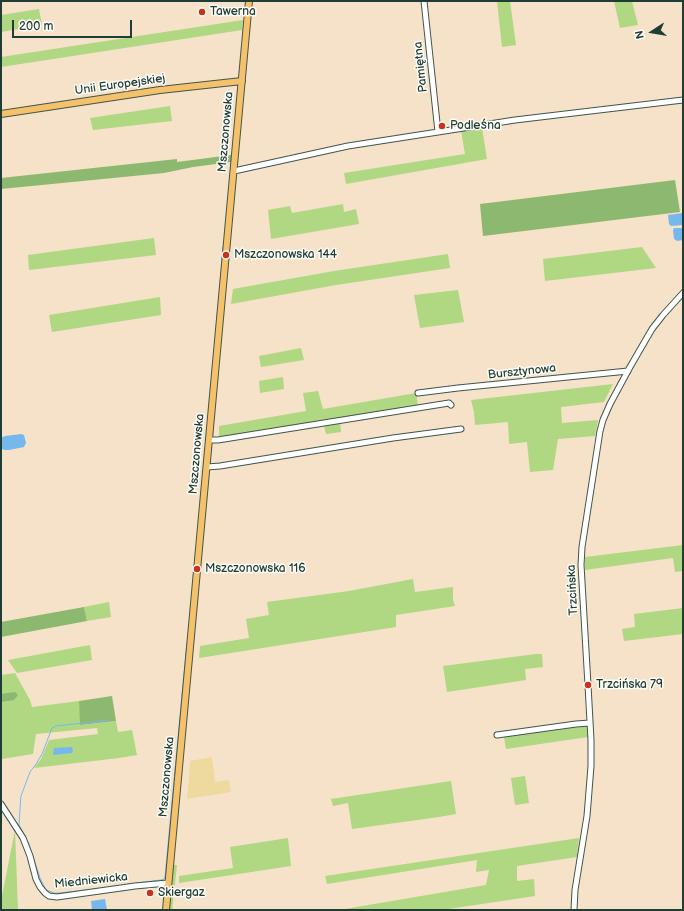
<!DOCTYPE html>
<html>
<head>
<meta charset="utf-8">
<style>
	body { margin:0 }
	#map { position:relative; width:684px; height:911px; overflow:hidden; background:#f5e2c9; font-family:"Balsamiq Sans",sans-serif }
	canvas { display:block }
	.frame { position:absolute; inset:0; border:2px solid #1f3d34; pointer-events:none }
	.north { position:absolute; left:632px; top:12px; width:40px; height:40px; -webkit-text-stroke:3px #fdfcf7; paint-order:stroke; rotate:258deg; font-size:11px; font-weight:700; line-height:16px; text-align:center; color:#1f3d34 }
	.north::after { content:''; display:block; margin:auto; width:14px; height:18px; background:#1f3d34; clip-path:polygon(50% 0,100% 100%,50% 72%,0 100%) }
	.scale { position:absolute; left:12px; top:20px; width:120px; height:18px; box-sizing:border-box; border:2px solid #1f3d34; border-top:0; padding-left:5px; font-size:12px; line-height:14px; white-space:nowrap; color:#1f3d34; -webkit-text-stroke:3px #fdfcf7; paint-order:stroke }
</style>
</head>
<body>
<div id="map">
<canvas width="684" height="911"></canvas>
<div class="frame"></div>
<div class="north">N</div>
<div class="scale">200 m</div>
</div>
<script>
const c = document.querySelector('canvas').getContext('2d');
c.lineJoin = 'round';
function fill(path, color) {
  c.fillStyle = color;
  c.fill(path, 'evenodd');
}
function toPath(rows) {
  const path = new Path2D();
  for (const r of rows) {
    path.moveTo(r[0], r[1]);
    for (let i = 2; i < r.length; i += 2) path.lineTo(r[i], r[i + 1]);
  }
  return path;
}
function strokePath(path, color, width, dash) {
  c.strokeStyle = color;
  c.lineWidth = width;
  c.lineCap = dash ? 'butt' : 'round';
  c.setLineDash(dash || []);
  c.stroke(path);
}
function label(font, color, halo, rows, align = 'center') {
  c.font = font + ' "Balsamiq Sans",sans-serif';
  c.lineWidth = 3;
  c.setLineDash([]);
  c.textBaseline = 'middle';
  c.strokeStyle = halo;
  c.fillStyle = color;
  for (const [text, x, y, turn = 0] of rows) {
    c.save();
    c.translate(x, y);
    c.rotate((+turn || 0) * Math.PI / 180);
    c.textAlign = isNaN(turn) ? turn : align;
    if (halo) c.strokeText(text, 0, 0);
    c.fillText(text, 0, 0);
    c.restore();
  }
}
const green = toPath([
	[497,1,510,1,516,45,502,47],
	[614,1,632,1,638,25,620,28],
	[39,9,42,25,1,32,1,15],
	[243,20,242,30,1,67,1,57],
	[170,106,172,121,93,130,90,118],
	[482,128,487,159,346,184,344,173,465,154,461,131],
	[343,204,344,212,356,209,359,224,271,239,268,210,290,206,292,213],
	[154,238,156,255,29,270,28,255],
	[642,247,656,268,545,281,543,259],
	[448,254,450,268,336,285,231,304,233,289,334,271],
	[458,290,464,322,420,328,414,295],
	[160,297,161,315,52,332,49,315],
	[301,348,304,360,261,367,259,356],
	[283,377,284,389,260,393,259,381],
	[613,384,604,402,561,407,562,423,598,420,595,436,558,439,553,470,530,472,527,442,509,444,508,422,475,425,474,412,471,400],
	[318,391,323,409,416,393,418,405,219,438,219,426,306,411,303,393],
	[340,422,341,432,326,434,324,425],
	[683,545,683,571,675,572,673,558,585,570,585,557],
	[413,579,415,592,453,587,453,600,455,606,396,615,396,627,199,658,200,646,249,638,246,619,269,615,267,602,349,591],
	[109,602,111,617,87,621,84,607],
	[683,608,683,634,624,641,622,629,635,627,634,614],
	[90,645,92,660,17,673,8,660],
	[536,654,542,654,543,667,525,669,526,680,447,692,443,666],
	[15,673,30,700,32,707,79,701,81,725,116,721,118,732,132,730,137,755,119,758,34,768,41,759,49,740,98,734,97,728,36,734,33,754,2,759,1,675],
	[588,724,588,737,506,749,504,737],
	[525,776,529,803,515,805,511,778],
	[451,781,456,814,439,817,352,829,348,803,333,806,331,799],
	[15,830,18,910,1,910,1,901],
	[288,838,291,866,179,883,179,876,233,868,230,847],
	[579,838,577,857,517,866,517,881,534,879,535,896,442,910,339,910,486,885,489,870,476,872,477,860,327,884,325,876],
	[174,865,177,865,174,893,172,910,168,910,170,897,173,866]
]);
const forest = toPath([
	[231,155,231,162,193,167,164,173,1,189,1,178,177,159,177,162],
	[675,180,680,212,483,236,480,204],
	[84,607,87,621,1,637,1,622],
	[15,692,18,695,14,700,1,702,1,694],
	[112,696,116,721,80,725,79,701]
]);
const sand = toPath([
	[212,757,215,782,229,780,231,792,187,799,190,761]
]);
const water = toPath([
	[683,213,683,225,671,226,669,224,668,215],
	[674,228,683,228,683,240,677,241,674,239,673,230],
	[21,434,24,435,26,443,24,447,9,450,5,450,2,449,1,447,1,438,5,436],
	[72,747,73,750,72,753,53,755,53,754,54,748],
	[105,899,107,910,92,910,91,901]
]);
const stream = toPath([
	[221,280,223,247],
	[195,565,218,307],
	[136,883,161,880,164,879,165,877,187,642],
	[95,889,59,893,54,893,46,890,40,878,29,844,19,825,20,809,21,796,30,772,36,764,42,754,52,728,56,726,110,720]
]);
const minor = toPath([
	[424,1,438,132],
	[234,171,348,146,438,132,515,120,683,100],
	[418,393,458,388,628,371],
	[209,440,218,440,380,414,449,403,451,405],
	[207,467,220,466,393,438,461,429],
	[497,735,576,724,590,723],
	[1,804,23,838,30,856,36,879,40,887,45,893,49,896,57,897,135,886,168,883],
	[574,910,575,890,587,816,591,766,591,740,588,685,581,565,582,547,600,431,603,420,610,404,630,367,652,329,663,315,683,293]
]);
const major = toPath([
	[1,114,160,90,242,81],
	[166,910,249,1]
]);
const markers = [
	[202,12,4,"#c8321e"],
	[442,126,4,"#c8321e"],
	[226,255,4,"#c8321e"],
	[197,569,4,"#c8321e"],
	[588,685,4,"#c8321e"],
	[150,893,4,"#c8321e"]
];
const poiNames = [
	["Tawerna",210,12],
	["Podleśna",450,126],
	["Mszczonowska 144",234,255],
	["Mszczonowska 116",205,569],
	["Trzcińska 79",596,685],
	["Skiergaz",158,893]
];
const streetNames = [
	["Pamiętna",421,67,-96],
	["Unii Europejskiej",120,85,-8],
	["Mszczonowska",226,132,-85],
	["Bursztynowa",522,372,-6],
	["Mszczonowska",197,454,-85],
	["Trzcińska",573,590,-93],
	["Mszczonowska",167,777,-85],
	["Miedniewicka",91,881,-6]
];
fill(green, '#b0d782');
fill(forest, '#8cb870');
fill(sand, '#eeda9e');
fill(water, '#77b8ec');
strokePath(stream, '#77b8ec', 1);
strokePath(minor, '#3f564a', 7);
strokePath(major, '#3f564a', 8);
strokePath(minor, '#fff', 5);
strokePath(major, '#f6c16b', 6);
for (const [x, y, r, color] of markers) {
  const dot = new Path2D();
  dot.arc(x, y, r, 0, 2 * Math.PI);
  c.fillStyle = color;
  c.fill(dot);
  strokePath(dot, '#fdfcf7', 1.5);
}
label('12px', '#1f3d34', '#fdfcf7', poiNames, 'left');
label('12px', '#1f3d34', '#fdfcf7', streetNames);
</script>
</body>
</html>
